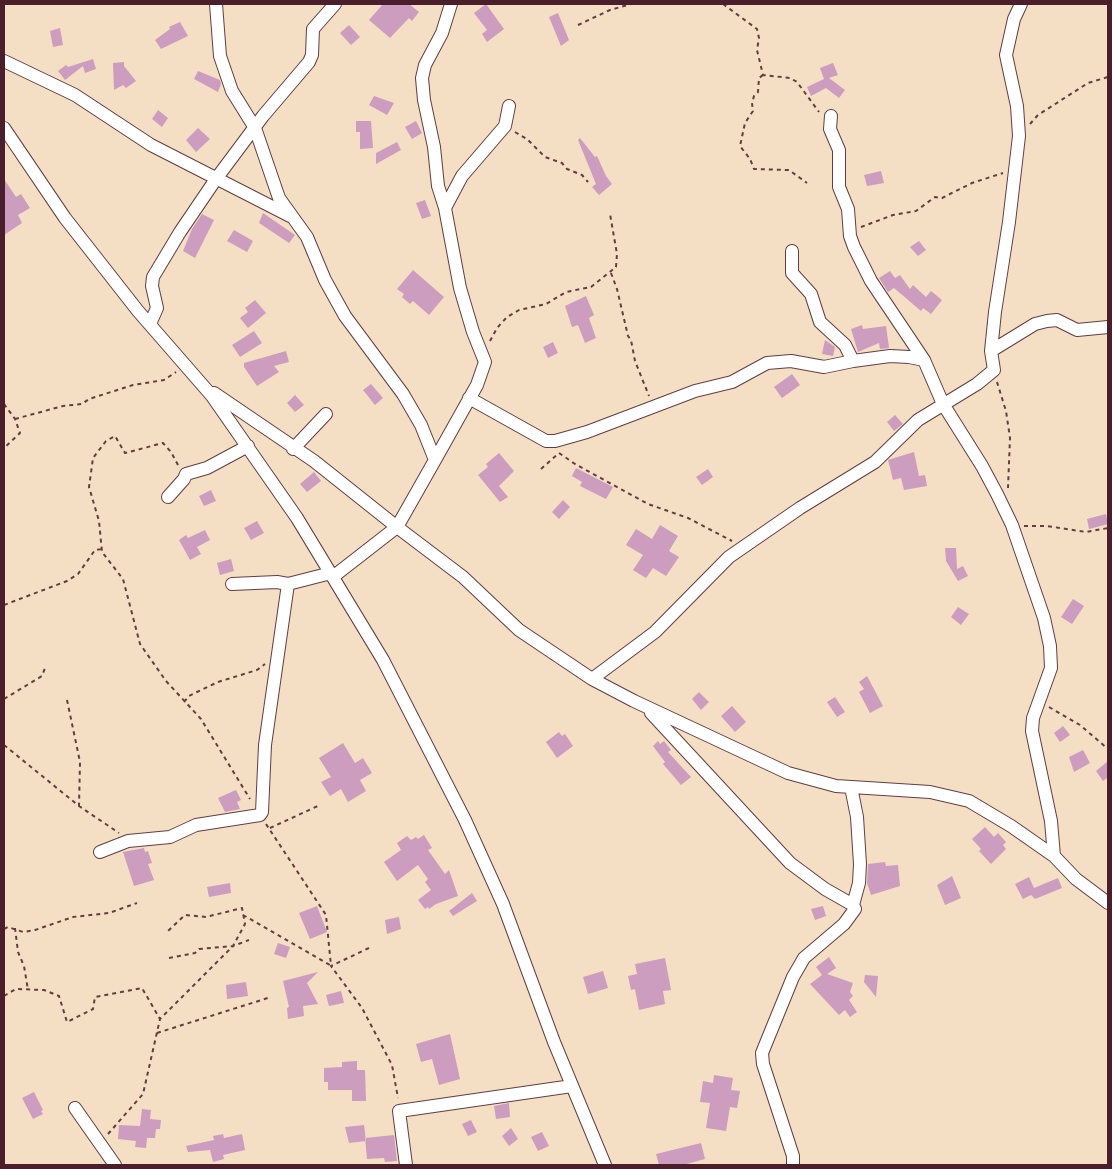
<!DOCTYPE html>
<html>
<head>
<meta charset="utf-8">
<style>
	body { margin:0 }
	#map { position:relative; width:1112px; height:1169px; overflow:hidden; background:#f4dfc4; font-family:Kalam,sans-serif }
	canvas { display:block }
	.frame { position:absolute; inset:0; border:5px solid #4a1f2b; pointer-events:none }
</style>
</head>
<body>
<div id="map">
<canvas width="1112" height="1169"></canvas>
<div class="frame"></div>
</div>
<script>
const c = document.querySelector('canvas').getContext('2d');
c.lineJoin = 'round';
function fill(path, color) {
  c.fillStyle = color;
  c.fill(path, 'evenodd');
}
function toPath(rows) {
  const path = new Path2D();
  for (const r of rows) {
    path.moveTo(r[0], r[1]);
    for (let i = 2; i < r.length; i += 2) path.lineTo(r[i], r[i + 1]);
  }
  return path;
}
function strokePath(path, color, width, dash) {
  c.strokeStyle = color;
  c.lineWidth = width;
  c.lineCap = dash ? 'butt' : 'round';
  c.setLineDash(dash || []);
  c.stroke(path);
}
const building = toPath([
	[383,4,409,4,419,12,412,21,409,18,390,38,369,20],
	[486,4,504,29,487,42,482,34,487,30,474,13],
	[558,13,569,40,561,46,549,17],
	[180,22,188,36,161,49,155,40,170,29,169,27],
	[349,25,360,37,351,45,340,33],
	[60,28,63,45,53,47,50,31],
	[93,59,96,69,85,73,83,66,65,80,58,71,66,65,68,67],
	[124,62,124,66,136,81,126,88,123,85,114,90,113,63],
	[833,63,838,75,829,78,845,90,839,98,826,88,811,96,807,87,824,79,820,68],
	[198,71,220,80,221,84,218,92,194,79],
	[374,96,394,103,387,115,369,105],
	[158,110,168,118,162,127,152,119],
	[356,121,371,121,373,148,360,149,360,132,356,132],
	[416,121,422,133,412,139,405,127],
	[198,128,210,139,196,152,186,140],
	[580,138,595,157,597,156,606,176,612,184,599,195,592,187,596,184,578,140],
	[397,142,401,150,376,164,376,153],
	[881,171,884,183,867,186,864,175],
	[4,179,16,197,21,194,30,208,18,215,22,223,4,235],
	[425,200,431,216,422,219,416,203],
	[263,213,295,235,289,243,259,223],
	[202,214,214,220,195,258,183,251,192,229],
	[234,230,253,241,247,252,227,241],
	[919,241,926,250,918,256,910,247],
	[413,270,444,297,429,315,413,301,410,304,402,297,404,294,397,289],
	[890,271,895,278,900,275,910,289,913,285,926,297,931,291,942,300,931,314,923,308,921,311,894,288,888,292,879,278],
	[586,296,594,315,589,318,596,338,585,343,578,325,572,327,565,306],
	[255,300,266,313,248,328,240,318,248,312,245,308],
	[862,325,863,329,886,326,889,348,880,349,879,343,858,352,851,329],
	[254,331,262,343,240,357,232,345],
	[825,340,835,347,833,356,822,354],
	[553,342,558,353,548,358,543,347],
	[286,351,289,362,274,366,279,372,257,386,244,367,244,363],
	[792,374,800,385,782,398,774,387],
	[371,384,383,398,375,405,363,390],
	[295,395,304,405,295,412,287,403],
	[895,415,903,424,894,431,887,422],
	[914,452,919,476,925,475,927,486,904,490,901,478,893,480,888,460],
	[499,453,514,471,499,486,508,497,500,502,478,475,488,467,486,464],
	[576,468,613,487,606,499,580,486,582,482,572,476],
	[708,469,713,477,702,485,696,477],
	[314,472,321,481,307,492,300,484],
	[211,490,216,501,204,506,199,496],
	[563,500,570,507,559,519,552,512],
	[1106,514,1108,524,1089,529,1087,519],
	[257,521,264,533,251,540,244,528],
	[660,525,678,536,669,551,679,557,666,576,653,568,646,578,633,570,643,555,626,545,636,529,652,539],
	[205,530,210,540,197,547,201,554,190,560,179,540,186,535,188,538],
	[945,548,956,548,957,569,963,566,968,576,958,581,946,561],
	[231,559,234,571,220,575,217,563],
	[1073,599,1084,606,1072,624,1061,617],
	[958,607,969,614,961,625,951,617],
	[867,676,883,706,870,713,859,692,864,689,859,682],
	[699,692,709,702,701,710,692,699],
	[835,697,845,712,837,717,827,702],
	[732,706,746,722,735,732,721,716],
	[1063,726,1070,735,1060,742,1054,733],
	[559,732,562,736,565,734,573,746,557,758,546,742],
	[658,741,660,744,664,741,671,750,668,752,691,777,681,785,663,764,665,762,653,746],
	[343,743,355,763,363,758,372,773,360,780,366,791,348,802,341,789,330,796,321,782,331,777,319,758],
	[1083,750,1090,763,1074,772,1069,757],
	[1108,761,1108,777,1103,781,1096,771],
	[236,790,241,800,237,802,240,809,225,812,218,798],
	[985,827,994,837,998,833,1006,842,1003,845,1006,849,991,864,979,851,981,849,972,839],
	[424,835,432,848,428,850,445,874,449,870,458,896,436,904,429,909,428,907,425,909,418,900,431,890,425,882,428,879,418,865,397,881,384,862,401,850,397,843,407,836,411,840,416,837,418,839],
	[144,848,145,852,148,851,152,863,148,864,154,880,134,886,123,852],
	[885,862,886,866,898,865,900,886,871,895,867,883,868,864],
	[952,876,961,898,945,905,937,885],
	[1029,877,1034,888,1058,878,1062,888,1035,899,1031,895,1023,899,1015,884],
	[230,883,231,893,209,897,207,887],
	[472,893,477,901,453,916,449,911],
	[317,906,327,932,310,939,299,913],
	[823,906,826,916,815,920,811,909],
	[399,917,401,929,387,934,385,920],
	[278,943,290,947,286,958,274,954],
	[829,957,836,968,827,974,853,983,850,992,853,996,849,1000,857,1012,850,1017,845,1010,839,1015,810,984,822,975,816,967],
	[665,958,671,990,663,991,665,1004,639,1010,635,989,631,990,628,976,637,974,635,964],
	[603,971,608,988,588,994,583,977],
	[318,972,307,983,318,1004,303,1006,304,1016,288,1019,287,1008,289,1007,283,981],
	[865,975,878,976,876,997,864,982],
	[246,982,248,996,227,999,226,985],
	[341,991,344,1003,329,1006,326,995],
	[450,1034,460,1079,439,1085,432,1059,421,1062,416,1044],
	[357,1061,357,1070,365,1070,366,1101,352,1101,352,1090,328,1090,328,1082,324,1082,324,1068,342,1067,342,1062],
	[714,1075,733,1078,731,1090,740,1091,737,1108,730,1107,726,1131,706,1128,710,1103,700,1102,703,1081,713,1083],
	[34,1092,43,1110,41,1111,43,1114,33,1119,22,1098],
	[509,1103,510,1117,496,1119,494,1106],
	[142,1109,151,1110,150,1119,161,1120,160,1129,156,1129,155,1138,147,1138,146,1148,135,1147,136,1141,118,1139,119,1125,140,1126],
	[471,1120,477,1132,468,1136,462,1124],
	[364,1125,366,1141,349,1143,345,1127],
	[511,1128,518,1139,509,1146,502,1136],
	[542,1132,549,1146,538,1151,531,1137],
	[223,1134,224,1138,242,1134,245,1150,223,1155,224,1159,213,1162,210,1150,188,1152,186,1146,214,1140,213,1136],
	[394,1135,397,1161,385,1162,384,1158,367,1159,365,1138],
	[701,1143,705,1159,683,1165,659,1165,656,1154]
]);
const path = toPath([
	[723,4,757,29,759,38,757,50,763,75,790,78,797,82,819,112],
	[578,25,610,10,631,4],
	[763,75,759,78,758,92,754,96,752,103,753,111,745,123,740,146,750,159,754,169,789,170,807,183],
	[1030,124,1038,115,1088,83,1108,77],
	[515,132,527,139,545,157,562,163,567,169,582,175,588,182],
	[861,227,893,215,916,211,935,197,942,198,972,183,1003,173],
	[611,273,617,289,628,336,631,340,635,361,649,396],
	[490,341,497,328,507,317,519,310,546,304,566,292,591,287,616,267,617,254,610,214],
	[997,382,1006,411,1010,438,1008,488],
	[4,404,15,419,20,433,4,448],
	[15,419,63,406,82,404,89,399,133,385,164,380,176,372],
	[559,453,575,464,648,504,688,518,732,541],
	[178,465,171,452,163,443,125,453,115,436,106,441,93,458,89,487,99,521,102,552,123,579,140,644,166,681,201,719,250,799],
	[541,469,559,453],
	[1024,526,1047,526,1086,532,1108,528],
	[4,605,67,581,78,574,95,550,102,549],
	[4,699,42,676,45,668],
	[67,700,80,762,79,806],
	[184,702,189,696,197,692,218,682,257,670,265,664],
	[1049,707,1080,725,1108,749],
	[4,745,79,806,119,833],
	[266,824,326,915,331,966],
	[270,828,320,805],
	[243,915,330,965],
	[15,928,18,952,24,966,28,990],
	[4,929,8,927,23,932,35,930,73,917,109,913,137,903],
	[369,948,331,966,362,1008,392,1065,398,1098],
	[169,958,195,953,199,949,233,946,249,940],
	[4,996,16,989,44,990,59,996,67,1022,93,1009,95,997,142,988,160,1019,233,946,245,924,242,908,206,917,185,915,168,931],
	[157,1033,271,997],
	[108,1134,143,1094,160,1019]
]);
const minor = toPath([
	[4,61,75,95,151,145,290,216],
	[831,116,830,129,839,150,839,187,848,209,850,236,854,247,871,281,924,360,943,404,982,466,997,494,1012,525,1044,618,1050,646,1051,668,1033,718,1032,731,1051,821,1054,856],
	[4,128,65,218,138,311,212,396,297,518,383,660,465,820,503,904,554,1042,605,1165],
	[445,208,462,176,505,126,509,106],
	[792,251,792,273,811,294,820,322,845,345,853,361,890,356,909,357,924,360],
	[150,324,157,308,152,286,153,277,180,232,216,179,263,116,309,62,312,55,313,29,335,4],
	[991,351,1035,324,1047,321,1057,320,1077,330,1108,327],
	[214,393,314,461,397,527,435,460,421,425,403,394,345,316,325,280,307,237,279,198,255,128,232,91,220,56,216,4],
	[469,398,546,441,555,441,587,432,695,391,732,382,767,363,791,361,824,367,853,361],
	[293,449,326,414],
	[435,460,477,385,485,362,473,332,460,288,445,208,438,186,434,147,424,100,422,78,425,65,442,33,451,4],
	[168,497,184,479,186,474,207,468,248,446],
	[334,576,397,527,463,577,519,630,592,679,634,701,788,773,836,786,930,792,969,801,1011,826,1054,856,1076,879,1108,903],
	[232,584,277,582,288,584],
	[592,679,655,632,729,557,800,508,875,462,918,420,977,384,994,370,991,351,995,312,1009,222,1019,136,1017,106,1006,55,1014,19,1021,4],
	[651,713,790,863,825,889,853,905,855,909,844,924,804,958,793,977,762,1053,763,1064,793,1156,793,1165],
	[851,787,857,817,860,864,859,883,853,905],
	[100,852,128,841,170,837,196,825,260,815,262,812,265,745,288,584,331,573],
	[75,1108,115,1165],
	[406,1165,399,1111,572,1086]
]);
fill(building, '#cc9dbf');
strokePath(minor, '#643c42', 14);
strokePath(path, '#643c42', 2, [4, 4]);
strokePath(minor, '#fff', 12);
</script>
</body>
</html>
